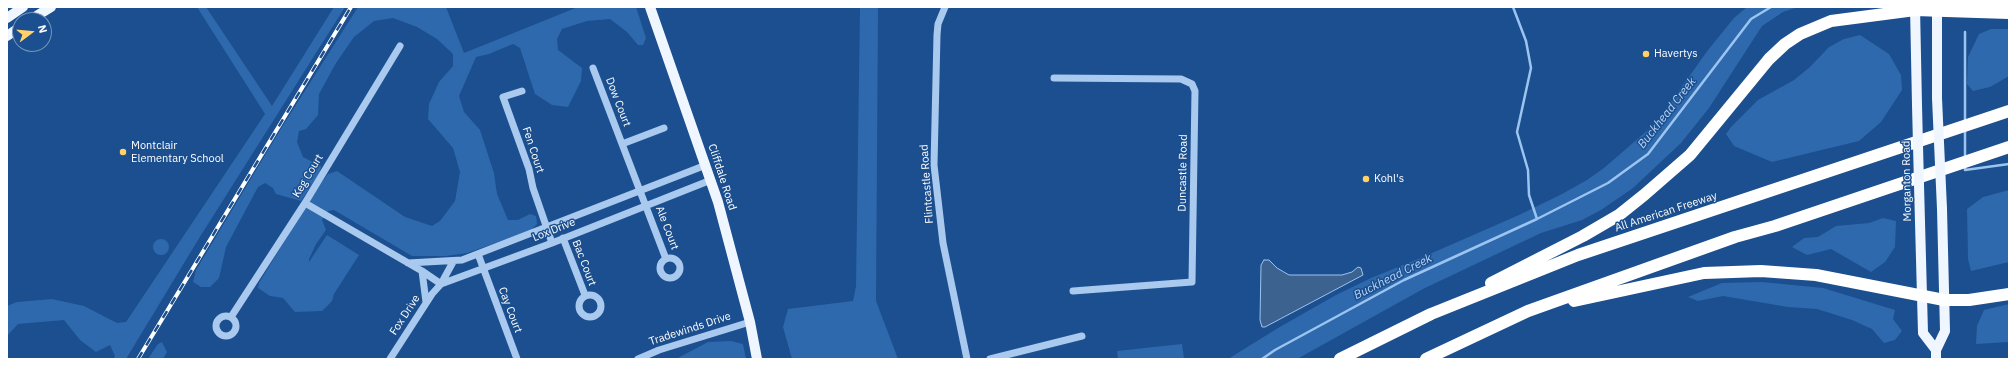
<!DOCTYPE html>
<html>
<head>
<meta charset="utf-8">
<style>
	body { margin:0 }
	#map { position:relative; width:2016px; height:366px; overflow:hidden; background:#1b4f8f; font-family:"IBM Plex Sans",sans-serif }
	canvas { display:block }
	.frame { position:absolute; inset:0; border:8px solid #fff; pointer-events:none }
	.north { position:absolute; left:12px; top:12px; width:40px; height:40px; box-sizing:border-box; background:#1b4f8f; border:1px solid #7695bc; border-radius:50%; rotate:74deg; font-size:11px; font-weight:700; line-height:16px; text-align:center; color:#fff }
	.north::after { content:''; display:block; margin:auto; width:14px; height:18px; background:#ffd166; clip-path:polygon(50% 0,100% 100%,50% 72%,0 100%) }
</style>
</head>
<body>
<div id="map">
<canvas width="2016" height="366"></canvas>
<div class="frame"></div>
<div class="north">N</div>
</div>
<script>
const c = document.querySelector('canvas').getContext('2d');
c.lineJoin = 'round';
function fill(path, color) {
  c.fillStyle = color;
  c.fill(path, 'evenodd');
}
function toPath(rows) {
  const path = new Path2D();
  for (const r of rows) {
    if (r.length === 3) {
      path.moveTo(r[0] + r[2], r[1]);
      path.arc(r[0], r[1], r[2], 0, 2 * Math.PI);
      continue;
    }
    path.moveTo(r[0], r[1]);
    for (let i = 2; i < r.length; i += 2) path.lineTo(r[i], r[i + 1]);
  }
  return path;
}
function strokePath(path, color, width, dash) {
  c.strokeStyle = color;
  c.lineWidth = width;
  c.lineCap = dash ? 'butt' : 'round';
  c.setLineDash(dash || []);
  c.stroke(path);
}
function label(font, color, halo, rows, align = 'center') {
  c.font = font + ' "IBM Plex Sans",sans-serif';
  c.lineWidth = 3;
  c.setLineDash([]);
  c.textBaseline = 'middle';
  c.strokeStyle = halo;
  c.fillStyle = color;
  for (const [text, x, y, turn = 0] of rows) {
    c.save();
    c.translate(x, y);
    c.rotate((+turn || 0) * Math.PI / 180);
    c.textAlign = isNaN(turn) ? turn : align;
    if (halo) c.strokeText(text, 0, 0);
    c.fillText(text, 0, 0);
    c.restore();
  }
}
const green = toPath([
	[197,7,206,7,272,106,334,7,345,7,198,240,126,359,113,359,115,356,110,345,96,352,80,340,64,320,18,324,7,336,7,306,17,302,52,299,84,306,117,323,126,322,265,114],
	[358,7,446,7,464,53,578,7,636,7,646,38,643,45,638,45,627,32,610,19,587,21,562,29,557,39,558,50,582,68,581,81,568,107,552,105,535,94,520,48,513,44,489,54,476,57,459,96,464,112,480,130,494,173,497,194,508,220,518,220,530,214,536,216,537,224,530,231,467,253,446,256,412,256,334,210,328,211,322,220,326,230,316,244,309,259,309,262,327,235,359,255,334,294,332,301,322,311,295,312,283,298,270,296,258,288,259,283,319,185,328,174,337,171,405,217,432,226,440,221,455,201,460,172,453,148,428,119,429,104,439,82,453,66,453,54,437,39,417,27,393,18,374,21,354,37,336,63,319,94,318,115,306,129,299,131,297,142,303,157,321,166,320,172,301,201,276,194,273,188,265,183,258,187,226,247,219,278,210,287,201,287,193,282,196,270,282,127],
	[860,7,878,7,876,301,898,359,792,359,783,327,788,309,853,301,856,286],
	[1747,7,1798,7,1783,12,1762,26,1709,108,1681,143,1633,188,1601,210,1582,220,1541,233,1423,289,1297,359,1228,359,1278,328,1336,295,1371,278,1423,257,1519,215,1562,194,1587,180,1604,168,1656,123,1708,50,1734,18],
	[1991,29,2009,29,2009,76,1990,87,1973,91,1967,84,1968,57,1979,34],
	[1860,35,1889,54,1901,75,1902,90,1881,122,1859,141,1772,162,1734,146,1726,134,1731,127,1758,100,1794,80,1810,67,1829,47,1844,39],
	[2009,190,2009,262,1971,271,1968,259,1967,209,1983,197],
	[1883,218,1896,221,1895,247,1885,262,1871,272,1831,249,1807,255,1792,247,1804,238,1818,237,1836,226,1869,223],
	[161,247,8],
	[1762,282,1823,288,1895,310,1893,319,1902,331,1895,340,1884,343,1872,329,1852,320,1817,309,1788,307,1723,296,1698,301,1688,297,1722,283],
	[2009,304,2009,342,1976,344,1977,326,1984,310],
	[731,341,743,344,746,359,676,359,708,342],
	[162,342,167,352,163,359,148,359,158,344],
	[1182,344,1184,359,1118,359,1117,351]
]);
const water = toPath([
	[1264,260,1269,260,1277,268,1289,275,1342,275,1352,272,1358,267,1361,268,1363,275,1265,327,1262,327,1260,320,1261,265,1264,260]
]);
const stream = toPath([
	[1513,7,1526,41,1531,68,1517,132,1528,170,1529,195,1537,219],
	[1965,32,1965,122],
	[1965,129,1965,158],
	[1965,165,1965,170,2009,164],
	[1262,359,1275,350,1404,280,1537,219,1608,183,1648,154,1751,19,1771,7]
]);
const minor = toPath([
	[945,7,938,24,937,35,934,165,943,243,967,359],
	[593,68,666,259],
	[1054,78,1181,79,1192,84,1195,91,1192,282,1073,291],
	[522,91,503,97,529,169,533,188,552,243],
	[622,144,664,128],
	[305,203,422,271,441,284],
	[563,238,585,295],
	[478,254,517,359],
	[670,268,10],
	[408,263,462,260,706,165],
	[422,271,426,302],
	[441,284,552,243,711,180],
	[590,306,11],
	[226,326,10],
	[231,317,305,203,400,46],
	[390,359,432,294,441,284,453,262],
	[638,359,659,350,750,322],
	[990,359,1082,336]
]);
const major = toPath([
	[650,7,718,202,750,322,757,359],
	[1915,7,1917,105],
	[1937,7,1937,98],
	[7,18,23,7],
	[30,20,51,7],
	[7,36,20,27],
	[1919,185,1923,333,1936,350],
	[1936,359,1936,350,1945,331,1942,209]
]);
const highway = toPath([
	[1491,283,1583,236,1619,215,1644,195,1690,155,1769,59,1785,44,1800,34,1831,21,1915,10,2009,13],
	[1574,301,1704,273,1761,271,1816,275,1944,300,1969,300,2009,294],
	[1340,359,1431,314,1578,255,2009,111],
	[1426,359,1528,311,1735,237,1775,226,2009,147]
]);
const rail = toPath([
	[138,359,351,7]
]);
const majorBridge = toPath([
	[1937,98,1942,209],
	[1917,105,1919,185]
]);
const markers = [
	[1646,54,4,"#ffd166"],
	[123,152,4,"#ffd166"],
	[1366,179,4,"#ffd166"]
];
const poiNames = [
	["Havertys",1654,54],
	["Montclair",131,146],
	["Elementary School",131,159],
	["Kohl's",1374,179]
];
const streetNames = [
	["Dow Court",618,102,69],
	["Fen Court",533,150,72],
	["Duncastle Road",1183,173,-89],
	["Keg Court",308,176,-59],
	["Cliffdale Road",722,177,72],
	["Morganton Road",1907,181,-91],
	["Flintcastle Road",927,184,-94],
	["All American Freeway",1666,212,-18],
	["Ale Court",667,228,69],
	["Lox Drive",554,230,-22],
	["Bac Court",584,263,69],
	["Cay Court",510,310,69],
	["Fox Drive",405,315,-57],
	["Tradewinds Drive",690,329,-18]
];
const waterNames = [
	["Buckhead Creek",1667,113,-52],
	["Buckhead Creek",1393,277,-27]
];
fill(green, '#2e69ad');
fill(water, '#3c6290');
strokePath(water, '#9cc4f0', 1);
strokePath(stream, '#9cc4f0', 2.5);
strokePath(minor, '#a9c9ee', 7);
strokePath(major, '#f0f6ff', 10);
strokePath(highway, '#fff', 12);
strokePath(rail, '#fff', 4);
strokePath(rail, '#1b4f8f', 2.5, [8]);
strokePath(majorBridge, '#f0f6ff', 10);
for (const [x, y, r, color] of markers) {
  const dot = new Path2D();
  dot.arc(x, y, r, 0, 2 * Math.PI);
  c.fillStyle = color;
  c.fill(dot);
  strokePath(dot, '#1b4f8f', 1.5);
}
label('11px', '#fff', '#1b4f8f', poiNames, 'left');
label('11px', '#fff', '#1b4f8f', streetNames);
label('italic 12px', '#b5d3f5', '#1b4f8f', waterNames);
</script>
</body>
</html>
